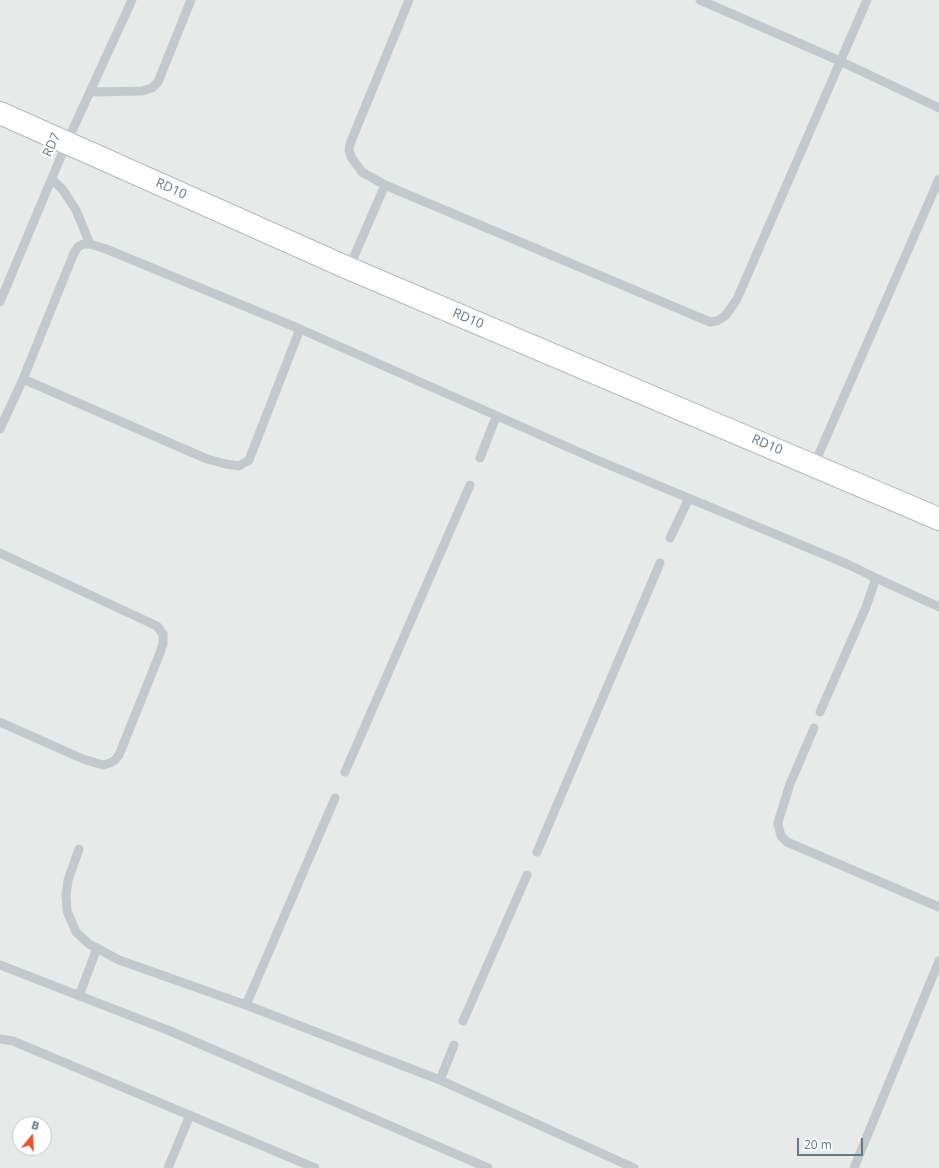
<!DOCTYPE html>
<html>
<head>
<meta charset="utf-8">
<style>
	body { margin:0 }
	#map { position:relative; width:939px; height:1168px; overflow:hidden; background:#fafaf8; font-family:"Open Sans",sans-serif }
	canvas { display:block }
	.north { position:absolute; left:12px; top:1116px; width:40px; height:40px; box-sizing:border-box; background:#fff; border:1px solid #c1c8cd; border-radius:50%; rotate:18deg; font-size:11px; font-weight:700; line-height:16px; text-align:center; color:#657683 }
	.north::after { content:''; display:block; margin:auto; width:14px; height:18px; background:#e4572e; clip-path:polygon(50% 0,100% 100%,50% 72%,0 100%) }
	.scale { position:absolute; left:797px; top:1138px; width:66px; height:18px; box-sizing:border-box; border:2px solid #657683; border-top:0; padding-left:5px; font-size:12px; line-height:14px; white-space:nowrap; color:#657683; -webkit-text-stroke:3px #fff; paint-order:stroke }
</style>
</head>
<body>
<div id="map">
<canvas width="939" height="1168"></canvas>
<div class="north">B</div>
<div class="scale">20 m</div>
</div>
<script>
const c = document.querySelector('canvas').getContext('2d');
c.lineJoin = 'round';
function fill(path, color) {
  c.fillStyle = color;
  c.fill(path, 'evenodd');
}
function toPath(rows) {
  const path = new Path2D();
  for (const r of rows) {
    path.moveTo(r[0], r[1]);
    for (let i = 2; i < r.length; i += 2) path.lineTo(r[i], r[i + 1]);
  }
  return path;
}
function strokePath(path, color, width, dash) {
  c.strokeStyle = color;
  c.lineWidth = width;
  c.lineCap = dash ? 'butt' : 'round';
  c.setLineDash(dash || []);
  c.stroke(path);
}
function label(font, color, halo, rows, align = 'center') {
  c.font = font + ' "Open Sans",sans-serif';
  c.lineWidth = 4;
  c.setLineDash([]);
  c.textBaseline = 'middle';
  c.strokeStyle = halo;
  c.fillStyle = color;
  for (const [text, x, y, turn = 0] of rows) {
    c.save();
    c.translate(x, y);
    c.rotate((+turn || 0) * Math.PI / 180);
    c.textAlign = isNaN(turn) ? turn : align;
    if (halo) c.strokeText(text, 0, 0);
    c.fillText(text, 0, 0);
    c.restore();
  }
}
const built = toPath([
	[0,0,939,0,939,1168,0,1168],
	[20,1124,44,1124,44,1148,20,1148]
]);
const lane = toPath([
	[700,0,840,61,939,108],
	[91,92,142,91,152,88,158,82,191,0],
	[52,179,63,190,76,210,90,244],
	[385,185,362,172,351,157,349,150,350,144,409,0],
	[349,268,385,185,710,322,717,321,725,316,731,308,737,299,867,0],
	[0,302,67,142,132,0],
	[23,379,207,459,226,464,239,466,249,460,300,329],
	[0,429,23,379,74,253,78,247,83,244,90,244,106,249,300,329,597,460,847,564,876,578,866,607,820,712],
	[480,458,496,417],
	[814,465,939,179],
	[670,538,689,498],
	[0,553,157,626,163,634,163,644,158,658,119,755,115,760,110,763,103,765,83,759,0,722],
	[876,578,939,607],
	[814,728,790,784,779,819,778,824,781,836,787,842,939,907],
	[345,772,470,485],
	[79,849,68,880,66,896,67,911,76,932,89,944,119,960,246,1005,440,1080,634,1168],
	[537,852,660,563],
	[0,965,170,1031,488,1168],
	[79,996,97,948],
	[246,1005,335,798],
	[463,1021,527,875],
	[0,1039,13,1041,315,1168],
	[440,1080,454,1045],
	[168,1168,190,1115],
	[854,1168,939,961]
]);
const secondary = toPath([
	[0,113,348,268,939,519]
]);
const streetNames = [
	["RD7",52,145,-66],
	["RD10",171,189,24],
	["RD10",468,319,23],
	["RD10",767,445,23]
];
fill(built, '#e8e9e9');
strokePath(secondary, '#b3babf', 24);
strokePath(lane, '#c3c8cc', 9);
strokePath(secondary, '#fff', 22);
label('13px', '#657683', '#fff', streetNames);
</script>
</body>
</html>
